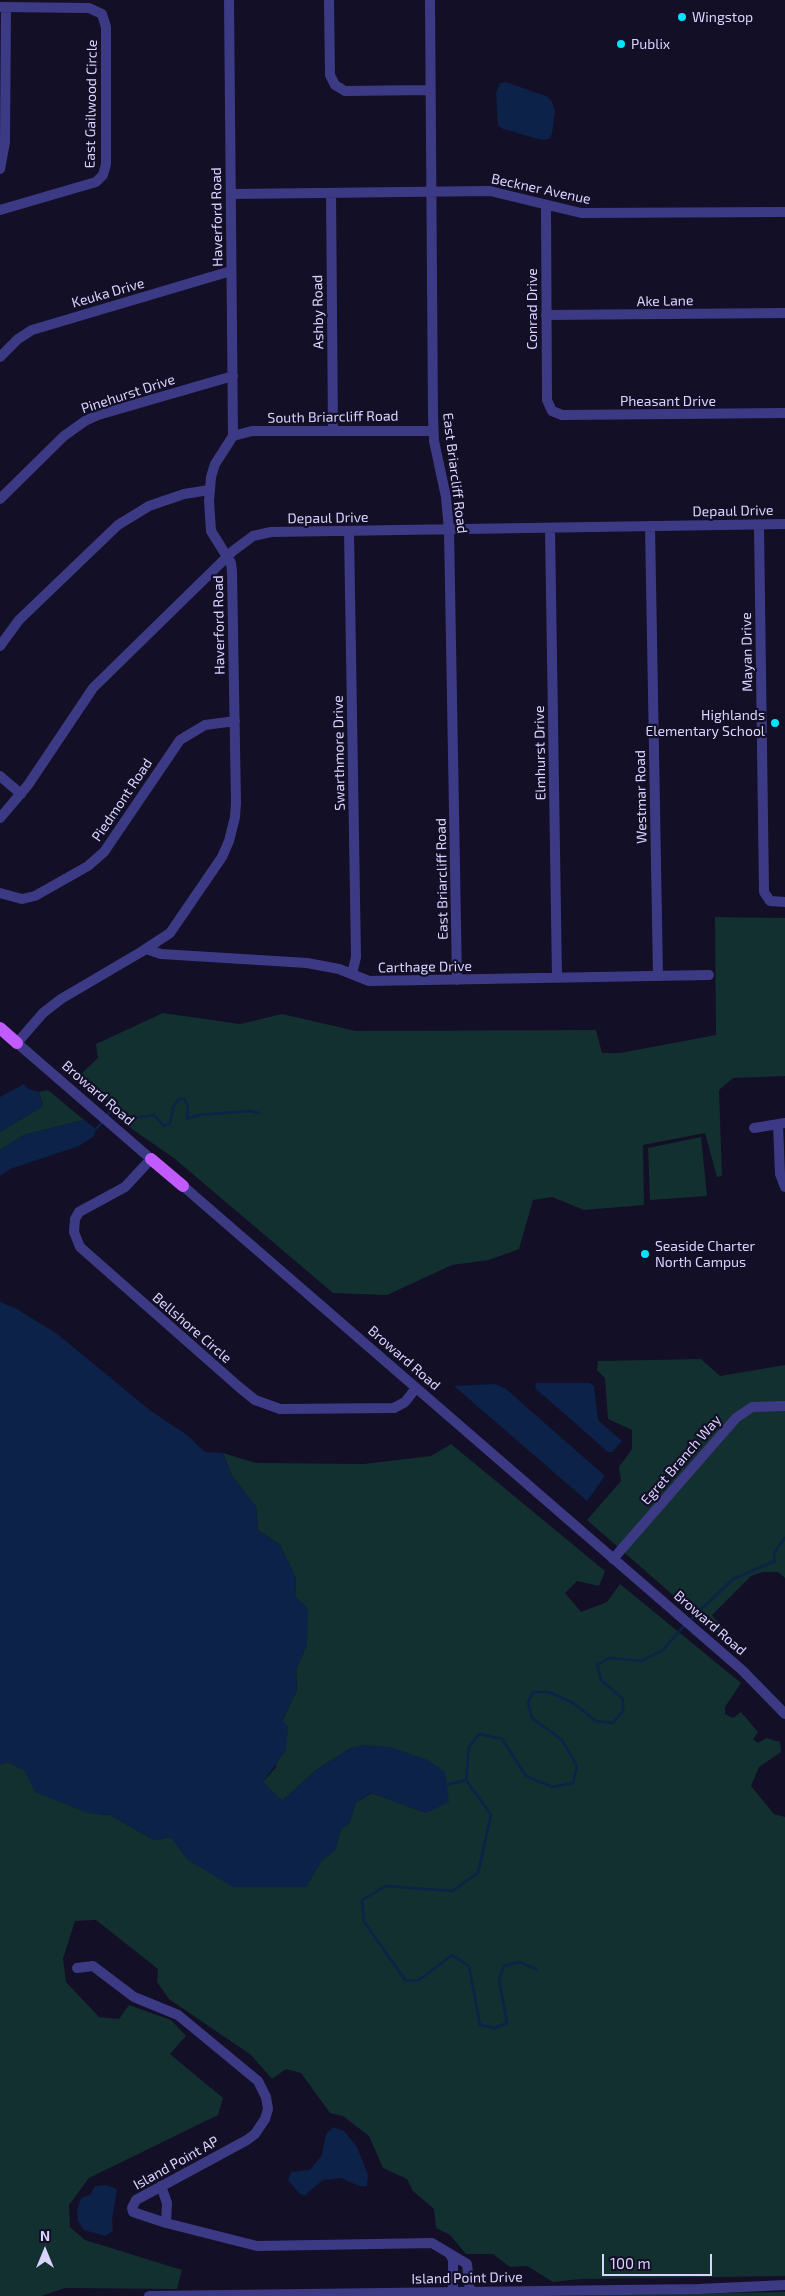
<!DOCTYPE html>
<html>
<head>
<meta charset="utf-8">
<style>
	body { margin:0 }
	#map { position:relative; width:785px; height:2296px; overflow:hidden; background:#130f26; font-family:"Exo 2",sans-serif }
	canvas { display:block }
	.north { position:absolute; left:20px; top:2226px; width:50px; height:50px; -webkit-text-stroke:4px #130f26; paint-order:stroke; rotate:0deg; font-size:14px; font-weight:700; line-height:20px; text-align:center; color:#d9d4ff }
	.north::after { content:''; display:block; margin:auto; width:18px; height:22px; background:#d9d4ff; clip-path:polygon(50% 0,100% 100%,50% 72%,0 100%) }
	.scale { position:absolute; left:602px; top:2254px; width:110px; height:22px; box-sizing:border-box; border:2px solid #d9d4ff; border-top:0; padding-left:6px; font-size:15px; line-height:18px; white-space:nowrap; color:#d9d4ff; -webkit-text-stroke:4px #130f26; paint-order:stroke }
</style>
</head>
<body>
<div id="map">
<canvas width="785" height="2296"></canvas>
<div class="north">N</div>
<div class="scale">100 m</div>
</div>
<script>
const c = document.querySelector('canvas').getContext('2d');
c.lineJoin = 'round';
function fill(path, color) {
  c.fillStyle = color;
  c.fill(path, 'evenodd');
}
function toPath(rows) {
  const path = new Path2D();
  for (const r of rows) {
    path.moveTo(r[0], r[1]);
    for (let i = 2; i < r.length; i += 2) path.lineTo(r[i], r[i + 1]);
  }
  return path;
}
function strokePath(path, color, width, dash) {
  c.strokeStyle = color;
  c.lineWidth = width;
  c.lineCap = dash ? 'butt' : 'round';
  c.setLineDash(dash || []);
  c.stroke(path);
}
function label(font, color, halo, rows, align = 'center') {
  c.font = font + ' "Exo 2",sans-serif';
  c.lineWidth = 4.5;
  c.setLineDash([]);
  c.textBaseline = 'middle';
  c.strokeStyle = halo;
  c.fillStyle = color;
  for (const [text, x, y, turn = 0] of rows) {
    c.save();
    c.translate(x, y);
    c.rotate((+turn || 0) * Math.PI / 180);
    c.textAlign = isNaN(turn) ? turn : align;
    if (halo) c.strokeText(text, 0, 0);
    c.fillText(text, 0, 0);
    c.restore();
  }
}
const green = toPath([
	[715,917,785,918,785,1076,733,1078,719,1090,722,1176,717,1177,705,1133,643,1145,644,1205,584,1210,552,1197,533,1200,519,1249,489,1260,452,1265,387,1295,333,1293,175,1159,125,1124,132,1121,85,1083,81,1074,98,1058,96,1044,163,1013,240,1024,282,1014,356,1031,596,1030,602,1053,620,1053,716,1035],
	[48,1090,84,1120,24,1135,0,1150,0,1132,43,1106,39,1092],
	[701,1137,707,1196,650,1200,648,1148],
	[701,1359,720,1376,785,1365,785,1578,778,1572,763,1572,751,1576,712,1615,729,1635,734,1642,733,1643,713,1630,587,1520,621,1481,619,1467,632,1449,632,1430,608,1419,605,1378,597,1370,598,1361],
	[451,1444,605,1571,599,1586,577,1581,565,1593,581,1612,607,1602,620,1584,741,1683,725,1707,725,1714,733,1718,741,1712,758,1732,753,1739,758,1743,766,1738,780,1742,781,1752,759,1767,751,1786,774,1814,785,1817,785,2276,580,2279,553,2282,527,2266,510,2267,493,2254,466,2254,450,2235,436,2228,434,2209,413,2191,407,2179,383,2168,369,2136,343,2116,330,2113,301,2073,286,2069,272,2079,251,2055,169,1999,157,1982,158,1969,96,1920,75,1921,63,1959,66,1982,99,2017,119,2019,129,2005,171,2020,186,2036,170,2054,223,2098,218,2115,89,2178,69,2205,70,2227,85,2240,182,2270,177,2289,65,2288,41,2296,0,2296,0,1764,8,1762,24,1770,88,1813,110,1815,154,1840,171,1837,188,1860,306,1887,322,1860,335,1850,341,1829,349,1824,356,1802,372,1793,426,1813,352,1747,315,1771,282,1801,263,1782,276,1767,282,1721,297,1690,296,1670,307,1644,295,1596,296,1578,280,1545,258,1530,256,1507,232,1476,223,1453,256,1463,364,1464,431,1456],
	[785,2292,785,2296,563,2296]
]);
const water = toPath([
	[506,82,548,97,552,102,555,111,552,134,549,139,542,140,503,129,498,125,496,93,500,83],
	[24,1084,28,1089,39,1092,43,1106,0,1132,0,1097],
	[84,1120,96,1129,94,1136,79,1146,10,1169,0,1176,0,1150,24,1135],
	[0,1302,15,1308,56,1333,151,1411,187,1435,205,1452,223,1453,232,1476,256,1507,258,1530,280,1545,296,1578,295,1596,308,1608,307,1644,296,1670,297,1690,282,1720,288,1727,286,1750,263,1782,282,1801,315,1771,352,1747,366,1745,390,1747,428,1760,445,1772,449,1802,426,1813,371,1793,356,1802,349,1824,341,1829,335,1850,322,1860,306,1887,233,1887,188,1860,171,1837,154,1840,110,1815,88,1813,35,1792,24,1770,8,1762,0,1764],
	[536,1383,590,1383,594,1386,598,1420,622,1441,612,1452,608,1452,535,1388],
	[495,1384,506,1389,605,1476,587,1501,454,1386],
	[333,2127,344,2131,357,2147,368,2175,367,2186,359,2186,341,2178,323,2180,305,2195,300,2194,288,2180,291,2172,310,2170,322,2155,326,2134],
	[105,2185,117,2189,112,2219,113,2231,105,2236,84,2230,78,2221,77,2210,81,2198,90,2195,95,2186]
]);
const stream = toPath([
	[106,1117,112,1109,125,1119,154,1115,164,1126,170,1123,173,1107,179,1099,184,1099,188,1106,187,1119,199,1115,249,1111,259,1113],
	[96,1129,103,1121],
	[689,1621,733,1579,775,1561,774,1553,785,1538],
	[466,1780,491,1815,478,1873,452,1891,386,1886,362,1900,364,1922,406,1981,419,1980,452,1955,469,1966,480,2025,495,2028,507,2023,499,1979,504,1966,519,1962,536,1969],
	[447,1785,466,1780,469,1747,479,1734,502,1739,526,1776,552,1787,573,1783,577,1766,562,1740,532,1718,528,1703,533,1692,549,1692,573,1703,596,1721,613,1723,623,1711,623,1699,601,1680,597,1665,609,1658,641,1661,663,1650,685,1625]
]);
const minor = toPath([
	[229,0,233,436,215,464,211,477,209,501,211,531,231,563,232,572,236,803,235,817,229,841,222,857,170,933,141,952,61,999,43,1013,17,1043,151,1159,125,1187,79,1212,75,1219,74,1232,80,1247,239,1387,255,1400,280,1409,394,1408,405,1402,416,1388],
	[329,0,330,75,335,85,345,91,430,90],
	[430,0,433,417,434,441,446,497,449,530,457,980],
	[0,7,89,8,102,14,106,27,106,164,103,175,96,182,0,210],
	[0,169,5,142,6,7],
	[331,193,333,430],
	[231,194,490,191,581,213,785,212],
	[546,205,547,400,552,411,562,415,785,413],
	[546,315,785,313],
	[0,357,18,339,32,330,231,271],
	[233,436,252,431,433,431],
	[0,499,64,436,85,421,98,415,233,376],
	[759,525,764,892,770,901,785,902],
	[650,526,658,976],
	[550,528,557,978],
	[349,532,356,957,352,974],
	[0,646,19,620,118,525,149,506,184,494,209,490],
	[0,776,21,794],
	[0,818,28,785,93,688,233,551,253,536,271,532,785,524],
	[0,893,22,899,35,896,88,866,104,852,180,740,205,725,235,721],
	[146,949,161,954,307,963,339,969,369,981,709,975],
	[778,1124,780,1174,785,1187],
	[754,1128,785,1123],
	[183,1186,742,1670,785,1714],
	[613,1559,736,1418,752,1407,785,1406],
	[77,1968,93,1966,134,1997,178,2015,258,2081,266,2097,268,2109,265,2119,255,2134,247,2140,136,2200,132,2208,133,2212,166,2223,257,2246,432,2243,467,2264,470,2292],
	[161,2186,167,2203,166,2223],
	[450,2254,453,2260,453,2292],
	[149,2296,699,2289,785,2285]
]);
const major = toPath([
	[0,1028,17,1043],
	[151,1159,183,1186]
]);
const markers = [
	[682,17,5,"#00e5ff"],
	[621,44,5,"#00e5ff"],
	[775,723,5,"#00e5ff"],
	[645,1254,5,"#00e5ff"]
];
const poiNames = [
	["Wingstop",692,17],
	["Publix",631,44],
	["Highlands",765,715,"right"],
	["Elementary School",765,731,"right"],
	["Seaside Charter",655,1246],
	["North Campus",655,1262]
];
const streetNames = [
	["East Gailwood Circle",91,104,-89],
	["Beckner Avenue",541,189,12],
	["Haverford Road",217,217,-91],
	["Keuka Drive",108,293,-16],
	["Ake Lane",665,301,-1],
	["Conrad Drive",532,309,-90],
	["Ashby Road",318,312,-91],
	["Pinehurst Drive",128,394,-18],
	["Pheasant Drive",668,401],
	["South Briarcliff Road",333,417,-1],
	["East Briarcliff Road",455,473,83],
	["Depaul Drive",733,511,-1],
	["Depaul Drive",328,518,-1],
	["Haverford Road",219,625,-91],
	["Mayan Drive",747,652,-91],
	["Swarthmore Drive",339,753,-91],
	["Elmhurst Drive",540,753,-91],
	["Westmar Road",641,797,-91],
	["Piedmont Road",122,800,-56],
	["East Briarcliff Road",442,879,-91],
	["Carthage Drive",425,967,-1],
	["Broward Road",98,1093,41],
	["Bellshore Circle",192,1328,41],
	["Broward Road",404,1358,41],
	["Egret Branch Way",681,1460,-49],
	["Broward Road",710,1623,41],
	["Island Point AP",176,2163,-29],
	["Island Point Drive",467,2278,-1]
];
fill(green, '#12302f');
fill(water, '#0c2248');
strokePath(stream, '#0c2248', 2.5);
strokePath(minor, '#3d3a85', 10);
strokePath(major, '#c25bff', 12);
for (const [x, y, r, color] of markers) {
  const dot = new Path2D();
  dot.arc(x, y, r, 0, 2 * Math.PI);
  c.fillStyle = color;
  c.fill(dot);
  strokePath(dot, '#130f26', 2);
}
label('14px', '#d9d4ff', '#130f26', poiNames, 'left');
label('14px', '#d9d4ff', '#130f26', streetNames);
</script>
</body>
</html>
